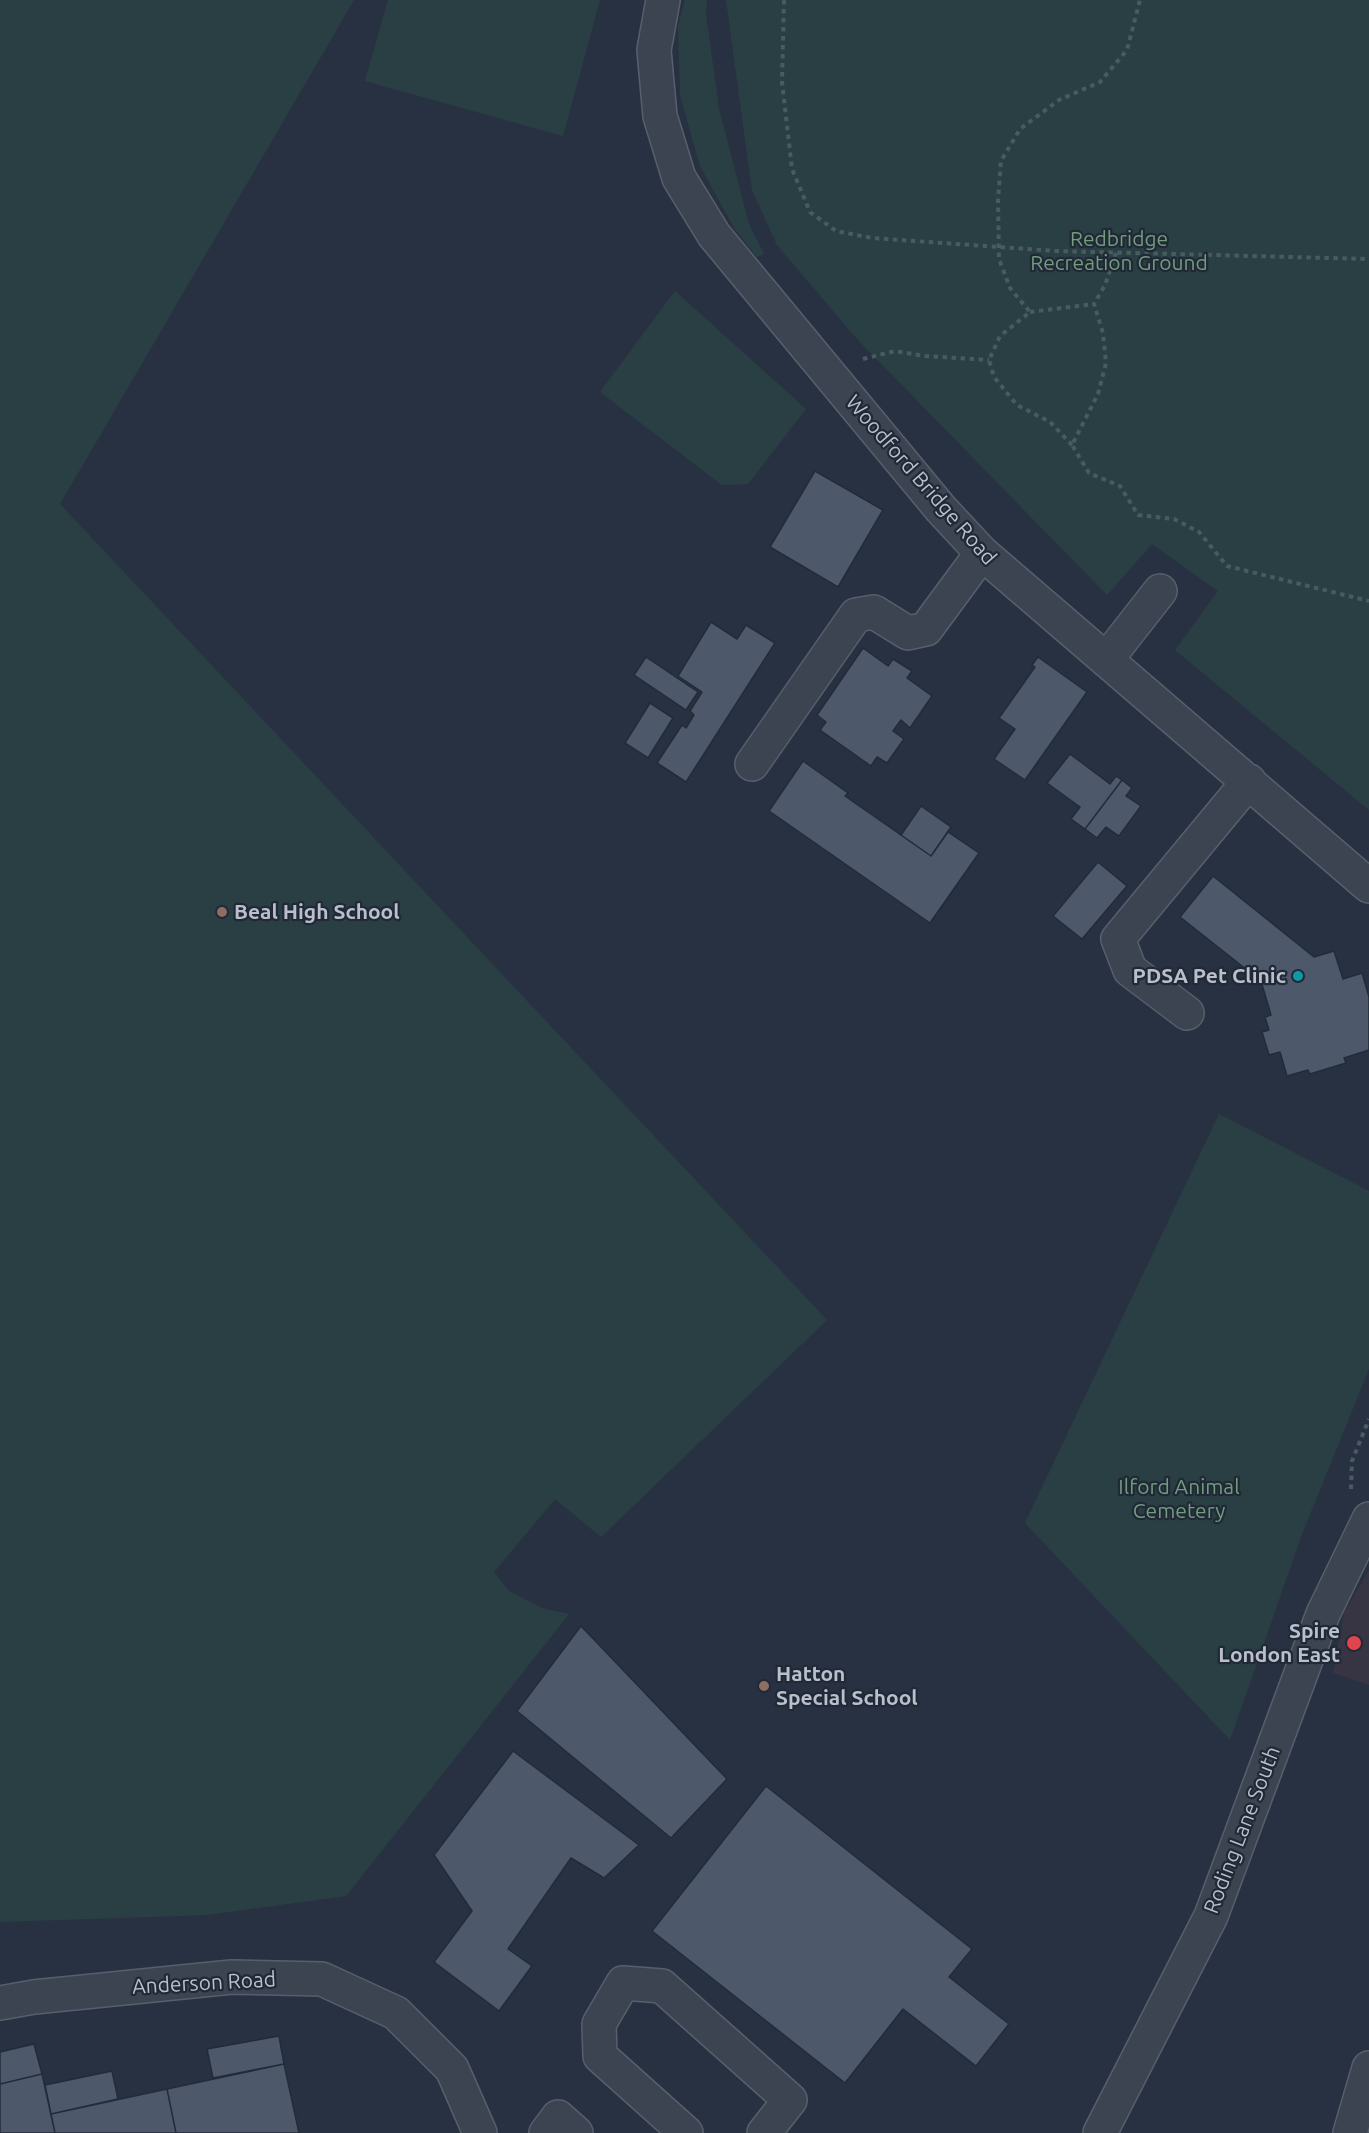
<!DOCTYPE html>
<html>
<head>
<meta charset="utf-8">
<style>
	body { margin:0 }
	canvas { display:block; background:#283142 }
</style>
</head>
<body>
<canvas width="1369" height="2133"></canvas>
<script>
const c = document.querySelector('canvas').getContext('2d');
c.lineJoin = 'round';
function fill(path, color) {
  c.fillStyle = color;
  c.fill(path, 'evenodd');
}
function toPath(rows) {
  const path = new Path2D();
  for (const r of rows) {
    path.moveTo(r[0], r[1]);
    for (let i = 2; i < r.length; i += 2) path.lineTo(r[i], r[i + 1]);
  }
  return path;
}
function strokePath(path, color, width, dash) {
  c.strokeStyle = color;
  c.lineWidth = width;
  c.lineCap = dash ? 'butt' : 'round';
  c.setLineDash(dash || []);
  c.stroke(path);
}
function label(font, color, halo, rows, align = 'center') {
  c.font = font + ' Ubuntu,sans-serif';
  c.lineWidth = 4.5;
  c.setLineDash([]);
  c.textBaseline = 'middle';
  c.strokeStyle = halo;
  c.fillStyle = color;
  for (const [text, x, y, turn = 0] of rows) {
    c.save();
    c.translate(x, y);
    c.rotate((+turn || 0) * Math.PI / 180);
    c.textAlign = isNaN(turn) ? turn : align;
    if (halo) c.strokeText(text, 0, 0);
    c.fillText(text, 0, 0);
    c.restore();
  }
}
const medical = toPath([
	[1369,1570,1369,1685,1333,1673,1344,1613]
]);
const green = toPath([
	[0,0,354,0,60,504,827,1320,601,1537,555,1499,494,1572,509,1591,542,1608,569,1614,346,1896,207,1915,0,1922],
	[388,0,600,0,563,136,365,81],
	[685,0,707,0,706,14,719,109,749,224,764,254,757,257,734,228,700,166,680,95,678,26],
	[726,0,1369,0,1369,810,1175,650,1218,591,1152,544,1107,595,857,339,777,245,752,190],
	[675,291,806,409,748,484,722,485,600,392],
	[1219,1114,1369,1191,1369,1369,1302,1534,1230,1740,1025,1523]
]);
const building = toPath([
	[815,471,883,510,838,587,770,547,815,471],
	[711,622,737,639,746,625,775,643,686,782,657,763,682,725,686,728,694,715,690,711,702,692,678,676,711,622],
	[863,648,888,666,893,659,912,671,907,678,932,696,910,728,901,720,893,731,904,739,887,763,877,757,871,766,820,730,826,722,817,715,863,648],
	[646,657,698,692,686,710,634,675,646,657],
	[1038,657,1087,692,1025,780,994,759,1015,729,999,718,1035,667,1032,665,1038,657],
	[650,703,673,718,648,758,625,743,650,703],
	[1070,754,1110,784,1116,776,1122,780,1085,829,1071,819,1080,807,1047,783,1070,754],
	[803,761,848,793,845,796,931,856,948,832,979,853,930,923,769,811,803,761],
	[1122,780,1132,788,1126,796,1141,806,1119,836,1106,827,1097,838,1085,829,1122,780],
	[921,806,951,827,931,856,901,835,921,806],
	[1098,862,1127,886,1082,939,1053,916,1098,862],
	[1213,876,1314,957,1334,951,1343,979,1362,973,1369,997,1369,1050,1344,1058,1346,1063,1310,1074,1308,1070,1287,1076,1280,1052,1269,1055,1262,1032,1269,1030,1265,1017,1271,1015,1261,981,1180,917,1213,876],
	[581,1626,727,1779,671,1838,517,1711,581,1626],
	[513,1751,639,1845,604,1878,571,1858,508,1949,532,1966,499,2011,434,1962,472,1911,434,1855,513,1751],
	[766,1786,972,1949,949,1977,1009,2024,976,2066,903,2009,845,2083,652,1931,766,1786],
	[279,2036,284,2064,213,2078,207,2049,279,2036],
	[34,2044,42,2074,0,2084,0,2052,34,2044],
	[284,2064,299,2133,176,2133,167,2089,284,2064],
	[112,2071,118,2099,51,2114,45,2085,112,2071],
	[42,2074,55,2133,0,2133,0,2084,42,2074],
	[167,2089,176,2133,55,2133,51,2114,167,2089]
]);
const path = toPath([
	[784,0,782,82,792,169,810,212,836,231,872,238,1056,251,1369,259],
	[1116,253,1105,285,1094,304,1103,333,1106,363,1098,394,1072,445,1089,473,1120,486,1138,515,1174,519,1199,532,1227,566,1369,601],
	[1030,312,1094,304],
	[863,359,895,351,925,356,989,360],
	[1072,445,1050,422,1017,405,994,377,989,360,1000,336,1030,312,1010,288,999,259,998,201,1001,161,1020,129,1059,100,1100,82,1127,50,1140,0],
	[1351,1489,1352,1461,1369,1419]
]);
const minor = toPath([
	[663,0,654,50,660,116,679,178,714,235,941,509,982,553,1369,886],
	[1106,660,1160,591],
	[752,764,856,615,874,612,908,633,926,629,982,553],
	[1187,1013,1130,970,1118,939,1249,781],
	[0,2003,34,1997,232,1977,322,1979,396,2013,452,2069,480,2133],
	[546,2133,558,2117,576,2133],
	[686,2133,600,2056,599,2024,623,1983,662,1986,790,2100,764,2133],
	[1100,2133,1211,1916,1323,1614,1369,1519],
	[1350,2133,1369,2068]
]);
const markers = [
	[222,912,6,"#8d6e63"],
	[1298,976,6,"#0f9aa8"],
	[1354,1643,8,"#e0444e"],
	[764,1686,6,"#8d6e63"]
];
const parkNames = [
	["Redbridge",1119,239],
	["Recreation Ground",1119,263],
	["Ilford Animal",1179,1487],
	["Cemetery",1179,1511]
];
const streetNames = [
	["Woodford Bridge Road",921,480,49],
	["Roding Lane South",1242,1830,-69],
	["Anderson Road",204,1983,-3]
];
const poiNames = [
	["Beal High School",234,912],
	["PDSA Pet Clinic",1286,976,"right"],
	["Spire",1340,1631,"right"],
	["London East",1340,1655,"right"],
	["Hatton",776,1674],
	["Special School",776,1698]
];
fill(medical, '#373443');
fill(green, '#2a3f43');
fill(building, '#4e586b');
strokePath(building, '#232b39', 1.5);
strokePath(minor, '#575f6c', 36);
strokePath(path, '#485b60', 4, [4.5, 4.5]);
strokePath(minor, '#3c4452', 33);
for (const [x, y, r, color] of markers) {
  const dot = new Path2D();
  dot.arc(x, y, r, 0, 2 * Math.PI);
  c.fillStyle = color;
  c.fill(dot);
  strokePath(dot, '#212937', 2);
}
label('21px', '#719c7d', '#212937', parkNames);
label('21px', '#b9bfcc', '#212937', streetNames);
label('bold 21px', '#b9bfcc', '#212937', poiNames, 'left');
</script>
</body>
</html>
